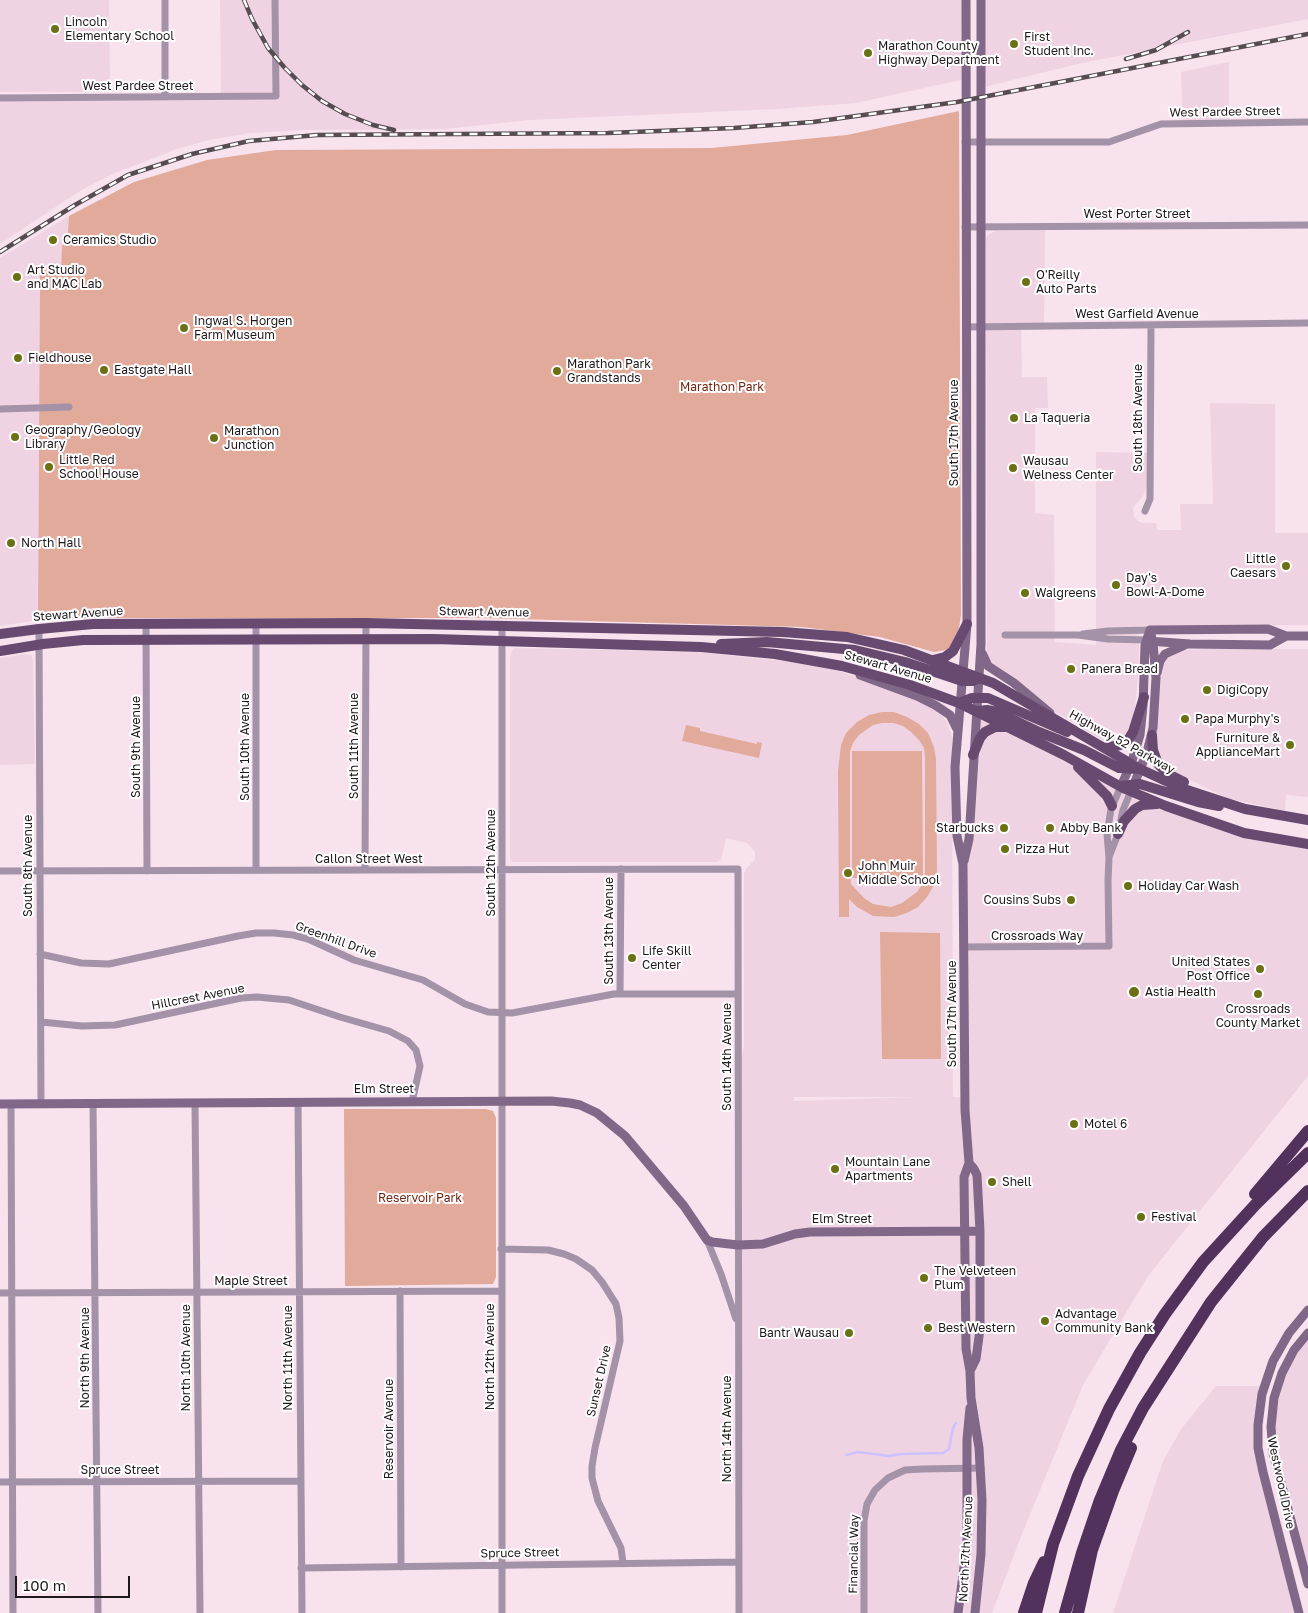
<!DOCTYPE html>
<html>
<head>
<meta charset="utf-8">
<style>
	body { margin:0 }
	#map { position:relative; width:1308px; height:1613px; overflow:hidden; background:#f7e2ee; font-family:"Golos Text",sans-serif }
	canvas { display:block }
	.scale { position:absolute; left:15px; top:1576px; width:115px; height:22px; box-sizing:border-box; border:2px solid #1f181c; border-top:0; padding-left:6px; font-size:15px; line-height:18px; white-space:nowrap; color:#1f181c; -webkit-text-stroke:4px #fff; paint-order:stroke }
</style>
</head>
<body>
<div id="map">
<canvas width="1308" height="1613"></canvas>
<div class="scale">100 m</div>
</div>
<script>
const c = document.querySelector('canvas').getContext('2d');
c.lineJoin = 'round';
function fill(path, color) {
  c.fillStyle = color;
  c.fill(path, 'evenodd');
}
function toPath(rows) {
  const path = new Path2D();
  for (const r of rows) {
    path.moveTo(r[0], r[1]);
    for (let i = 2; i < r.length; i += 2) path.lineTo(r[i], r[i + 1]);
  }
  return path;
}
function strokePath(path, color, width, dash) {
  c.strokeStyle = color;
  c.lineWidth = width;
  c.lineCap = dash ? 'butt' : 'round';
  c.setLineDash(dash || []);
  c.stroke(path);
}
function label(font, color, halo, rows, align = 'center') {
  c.font = font + ' "Golos Text",sans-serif';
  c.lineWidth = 4;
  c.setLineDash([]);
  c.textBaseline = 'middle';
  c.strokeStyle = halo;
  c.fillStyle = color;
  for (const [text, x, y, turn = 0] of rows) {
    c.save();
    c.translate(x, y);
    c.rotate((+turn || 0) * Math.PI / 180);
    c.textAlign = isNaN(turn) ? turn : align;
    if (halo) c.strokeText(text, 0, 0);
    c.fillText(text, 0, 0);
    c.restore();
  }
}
const built = toPath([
	[0,0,109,0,110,92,0,92],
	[220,0,966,0,965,79,856,103,777,109,530,120,444,129,306,130,250,133,209,140,177,149,110,175,80,191,0,244,0,98,221,97],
	[981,0,1308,0,1308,19,1082,63,980,88],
	[1229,62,1229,123,1183,124,1181,72],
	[69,216,67,245,62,246,61,270,40,270,38,620,0,626,0,258],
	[1045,230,1044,323,1021,323,1022,377,1047,377,1048,408,1035,408,1035,513,1054,515,1055,642,1096,645,1096,452,1149,453,1149,475,1146,489,1143,496,1133,508,1134,516,1138,521,1142,523,1156,523,1157,530,1181,530,1180,504,1213,504,1210,403,1275,404,1275,533,1308,533,1308,625,1139,626,1139,661,1134,721,1127,734,1120,740,1110,743,1097,737,1054,711,991,664,987,656,986,238,989,234,996,231],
	[515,648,698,652,792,662,839,671,912,697,937,710,947,722,952,737,953,1097,964,1097,963,864,977,712,1064,755,1210,823,1308,844,1308,1076,1148,1276,1083,1385,1020,1539,992,1613,739,1613,738,1066,744,1047,744,874,746,869,755,859,755,852,747,843,726,838,721,860,717,862,512,862,510,858,510,659,511,652],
	[917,1097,794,1101,794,1097],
	[1206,649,1308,649,1308,797,1286,795,1285,811,1227,798,1178,774,1161,760,1156,743,1160,676,1163,663,1168,656,1181,650],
	[24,654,31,655,33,660,35,764,0,765,0,658],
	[1308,1338,1308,1566,1281,1467,1275,1431,1277,1405,1286,1375,1298,1351],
	[1216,1386,1260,1386,1255,1418,1276,1536,1294,1613,1113,1613,1163,1461,1182,1428]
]);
const green = toPath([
	[959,111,961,615,959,628,950,647,946,650,934,652,880,637,802,627,481,618,97,618,38,620,40,270,61,270,62,245,67,245,69,216,134,182,207,160,276,150,712,148,847,135],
	[882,712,894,712,907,717,919,724,928,733,934,747,936,759,937,871,934,885,927,897,918,907,907,913,894,917,873,916,857,907,849,899,849,917,839,917,838,771,841,745,846,733,857,722,869,715],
	[882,723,893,723,903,726,911,732,919,740,924,748,925,757,925,872,923,883,917,892,902,903,891,907,873,904,864,898,851,884,850,874,850,751,853,743,859,735,873,725],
	[686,725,700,728,700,731,757,744,757,742,762,743,759,758,682,741],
	[852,751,922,751,923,877,852,878],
	[880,932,940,933,941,1059,882,1059],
	[344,1109,486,1109,493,1111,496,1118,496,1277,493,1284,345,1286]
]);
const stream = toPath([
	[846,1455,858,1452,889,1456,901,1454,943,1453,949,1449,953,1428,956,1423]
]);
const street = toPath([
	[165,0,165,97],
	[0,98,276,96,275,0],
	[965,142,1109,142,1161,124,1308,122],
	[965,227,1308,225],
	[966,327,1308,323],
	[0,409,69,407],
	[1145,511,1150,499,1151,325],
	[146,623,147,871],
	[256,623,256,870],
	[39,629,41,1104],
	[1083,634,1108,631,1150,630],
	[1005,635,1078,635,1108,639,1146,640],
	[1109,857,1118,834,1123,810,1131,791],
	[365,870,366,623],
	[0,871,738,869,739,1613],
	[964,947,1109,946,1108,880,1109,858,1107,834,1111,809,1121,786],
	[40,954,81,963,109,964,238,936,256,933,274,933,293,935,308,939,354,960,423,980,465,1004,488,1012,512,1013,614,994,738,994],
	[620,994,621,869],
	[41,1022,82,1026,115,1025,241,998,257,997,289,1000,340,1017,389,1031,408,1041,416,1050,420,1066,412,1102],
	[298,1102,302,1613],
	[93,1103,98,1613],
	[195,1103,200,1613],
	[11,1104,13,1613],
	[707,1240,721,1274,736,1319],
	[501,1249,548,1250,564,1254,576,1259,592,1270,602,1282,616,1304,619,1318,620,1341,595,1448,592,1466,592,1478,598,1501,621,1548,623,1563],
	[400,1291,401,1567],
	[0,1293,501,1291],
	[0,1482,301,1481],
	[301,1568,738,1562],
	[502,1613,502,625],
	[864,1613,864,1521,867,1504,875,1490,888,1478,905,1470,922,1469,981,1468]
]);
const secondary = toPath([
	[966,0,967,624,955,767,957,836,963,864,965,1110,969,1163,964,1177,966,1349,970,1371,971,1398,979,1448,982,1500,981,1554,975,1613],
	[1150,630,1268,629,1286,636,1308,636],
	[1148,641,1190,644,1270,645,1286,636],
	[982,653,988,666,1014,683,1050,713],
	[1157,673,1160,661,1165,654,1185,645],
	[860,675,917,696,935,705,950,715,957,729],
	[1121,786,1131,764,1140,735,1143,706,1145,645,1150,630],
	[1132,789,1147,752,1153,728,1156,678,1153,643,1150,630],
	[964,861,969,839,981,644,981,0],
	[0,1104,551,1101,570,1103,580,1105,597,1113,625,1136,684,1206,707,1240,712,1242,738,1245,763,1244,795,1234,810,1232,980,1231],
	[969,1163,974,1169,977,1175,980,1231,980,1329,976,1359,970,1371],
	[1308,1333,1294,1350,1282,1373,1274,1398,1271,1427,1273,1453,1308,1584],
	[958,1613,967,1544,967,1439,970,1408],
	[1299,1613,1263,1472,1258,1448,1258,1425,1262,1394,1273,1361,1289,1333,1308,1310]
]);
const primary = toPath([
	[0,634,39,629,93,624,366,623,783,632,847,637,904,650,993,683,1140,769,1181,788,1245,809,1308,820],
	[721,644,767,642,855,650,905,662,962,681,973,681,979,678],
	[0,651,43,644,83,640,434,639,701,647,775,654,842,666,910,685,959,703,1064,755,1123,788,1166,806,1244,833,1308,844],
	[933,660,945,657,953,651,967,624],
	[959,703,972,698,988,698,1067,732],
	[978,711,987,710,997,712,1039,732,1084,750,1119,768,1140,769],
	[1152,735,1153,750,1158,764,1168,774,1184,782],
	[1105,748,1120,745,1128,740,1133,732,1144,697],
	[973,755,980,738,985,732,995,727,1006,727],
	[1078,767,1107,796,1112,806],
	[1121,786,1140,784,1198,802,1219,806],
	[1118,834,1124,821,1135,809,1142,805,1157,804]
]);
const highway = toPath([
	[1255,1194,1308,1131],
	[1024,1613,1034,1583,1044,1562],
	[1036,1613,1053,1544,1078,1476,1109,1409,1140,1353,1165,1314,1203,1262,1256,1204,1308,1153],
	[1065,1613,1082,1553,1100,1500,1121,1450,1143,1408,1211,1302,1263,1237,1308,1191],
	[1078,1613,1092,1550,1113,1491,1131,1448]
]);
const rail = toPath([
	[244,0,252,19,268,48,284,67,302,85,322,101,345,114,373,125,394,130],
	[1126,59,1156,50,1188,32],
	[0,252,75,205,128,175,192,154,249,141,317,135,608,133,734,128,813,122,957,102,1308,34]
]);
const markers = [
	[55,29,5,"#6b7015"],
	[1014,44,5,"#6b7015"],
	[868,53,5,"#6b7015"],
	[53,240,5,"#6b7015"],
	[17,277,5,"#6b7015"],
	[1026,282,5,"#6b7015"],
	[184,328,5,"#6b7015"],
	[18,358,5,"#6b7015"],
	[104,370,5,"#6b7015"],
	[557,371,5,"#6b7015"],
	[1014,418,5,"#6b7015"],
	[15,437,5,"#6b7015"],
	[214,438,5,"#6b7015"],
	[49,467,5,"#6b7015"],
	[1013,468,5,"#6b7015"],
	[11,543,5,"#6b7015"],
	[1286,566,5,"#6b7015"],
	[1116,585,5,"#6b7015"],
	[1025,593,5,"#6b7015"],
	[1071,669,5,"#6b7015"],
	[1207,690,5,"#6b7015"],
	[1185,719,5,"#6b7015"],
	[1290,745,5,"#6b7015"],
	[1004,828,5,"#6b7015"],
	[1050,828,5,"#6b7015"],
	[1005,849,5,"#6b7015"],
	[848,873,5,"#6b7015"],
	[1128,886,5,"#6b7015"],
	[1071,900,5,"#6b7015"],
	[632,958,5,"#6b7015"],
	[1260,969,5,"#6b7015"],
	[1134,992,6,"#6b7015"],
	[1258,994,5,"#6b7015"],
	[1074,1124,5,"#6b7015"],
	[835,1169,5,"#6b7015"],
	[992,1182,5,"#6b7015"],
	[1141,1217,5,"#6b7015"],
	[924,1278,5,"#6b7015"],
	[1045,1321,5,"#6b7015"],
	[928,1328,5,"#6b7015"],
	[849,1333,5,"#6b7015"]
];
const poiNames = [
	["Lincoln",65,22],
	["Elementary School",65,36],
	["First",1024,37],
	["Student Inc.",1024,51],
	["Marathon County",878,46],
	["Highway Department",878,60],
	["Ceramics Studio",63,240],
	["Art Studio",27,270],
	["and MAC Lab",27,284],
	["O'Reilly",1036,275],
	["Auto Parts",1036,289],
	["Ingwal S. Horgen",194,321],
	["Farm Museum",194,335],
	["Fieldhouse",28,358],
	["Marathon Park",567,364],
	["Grandstands",567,378],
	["Eastgate Hall",114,370],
	["La Taqueria",1024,418],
	["Geography/Geology",25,430],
	["Library",25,444],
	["Marathon",224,431],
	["Junction",224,445],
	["Little Red",59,460],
	["School House",59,474],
	["Wausau",1023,461],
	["Welness Center",1023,475],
	["North Hall",21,543],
	["Little",1276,559,"right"],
	["Caesars",1276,573,"right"],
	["Day's",1126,578],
	["Bowl-A-Dome",1126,592],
	["Walgreens",1035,593],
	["Panera Bread",1081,669],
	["DigiCopy",1217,690],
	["Papa Murphy's",1195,719],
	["Furniture &",1280,738,"right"],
	["ApplianceMart",1280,752,"right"],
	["Starbucks",994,828,"right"],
	["Abby Bank",1060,828],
	["Pizza Hut",1015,849],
	["John Muir",858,866],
	["Middle School",858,880],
	["Holiday Car Wash",1138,886],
	["Cousins Subs",1061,900,"right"],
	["Life Skill",642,951],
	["Center",642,965],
	["United States",1250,962,"right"],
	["Post Office",1250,976,"right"],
	["Astia Health",1145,992],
	["Crossroads",1258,1009,"center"],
	["County Market",1258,1023,"center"],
	["Motel 6",1084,1124],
	["Mountain Lane",845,1162],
	["Apartments",845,1176],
	["Shell",1002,1182],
	["Festival",1151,1217],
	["The Velveteen",934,1271],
	["Plum",934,1285],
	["Advantage",1055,1314],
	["Community Bank",1055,1328],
	["Best Western",938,1328],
	["Bantr Wausau",839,1333,"right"]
];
const streetNames = [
	["West Pardee Street",138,86],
	["West Pardee Street",1225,112,-1],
	["West Porter Street",1137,214],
	["West Garfield Avenue",1137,314],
	["South 18th Avenue",1138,418,-90],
	["South 17th Avenue",954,433,-90],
	["Stewart Avenue",484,612,1],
	["Stewart Avenue",78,614,-4],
	["Stewart Avenue",888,667,16],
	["Highway 52 Parkway",1122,742,29],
	["South 11th Avenue",354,746,-90],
	["South 9th Avenue",136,747,-90],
	["South 10th Avenue",245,747,-90],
	["Callon Street West",369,859],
	["South 12th Avenue",491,863,-90],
	["South 8th Avenue",28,866,-90],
	["South 13th Avenue",609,931,-90],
	["Crossroads Way",1037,936],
	["Greenhill Drive",336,940,20],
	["Hillcrest Avenue",198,997,-11],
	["South 17th Avenue",952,1014,-90],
	["South 14th Avenue",727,1057,-90],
	["Elm Street",384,1089],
	["Elm Street",842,1219],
	["Maple Street",251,1281],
	["North 12th Avenue",490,1357,-90],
	["North 9th Avenue",85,1358,-90],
	["North 10th Avenue",186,1358,-90],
	["North 11th Avenue",288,1358,-90],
	["Sunset Drive",599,1381,-77],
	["Reservoir Avenue",389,1429,-90],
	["North 14th Avenue",727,1429,-90],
	["Spruce Street",120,1470],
	["Westwood Drive",1281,1483,78],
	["North 17th Avenue",966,1549,-87],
	["Spruce Street",520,1553,-1],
	["Financial Way",854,1554,-89]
];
const parkNames = [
	["Marathon Park",722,387],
	["Reservoir Park",420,1198]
];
fill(built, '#f0d3e3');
fill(green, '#e1aa9b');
strokePath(stream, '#ccc2fe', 2.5);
strokePath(street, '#a392a8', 7);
strokePath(secondary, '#816889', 9);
strokePath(primary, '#684a71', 10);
strokePath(highway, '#53315d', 12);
strokePath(rail, '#564c52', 4.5);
strokePath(rail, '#fff', 2.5, [8]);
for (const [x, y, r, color] of markers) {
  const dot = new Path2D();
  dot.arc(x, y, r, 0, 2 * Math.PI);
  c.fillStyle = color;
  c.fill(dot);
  strokePath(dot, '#fff', 2);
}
label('12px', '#1f181c', '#fff', poiNames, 'left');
label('12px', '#1f181c', '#fff', streetNames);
label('12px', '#722410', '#fff', parkNames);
</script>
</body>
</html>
